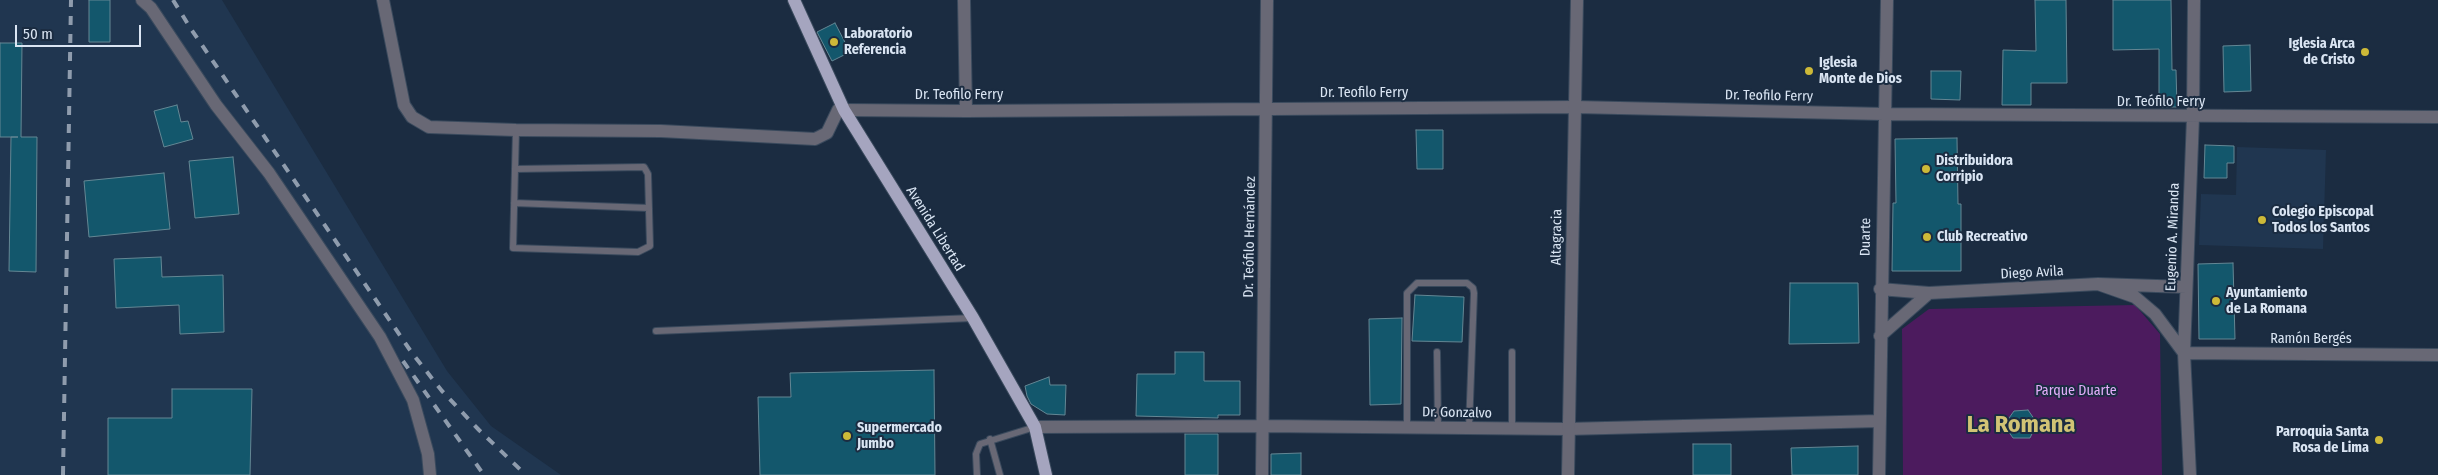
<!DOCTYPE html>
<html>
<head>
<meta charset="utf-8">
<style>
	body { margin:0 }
	#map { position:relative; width:2438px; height:475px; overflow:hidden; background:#1b2c41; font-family:"Fira Sans Condensed",sans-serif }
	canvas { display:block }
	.scale { position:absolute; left:15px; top:25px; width:126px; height:22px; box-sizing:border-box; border:2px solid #dae5f3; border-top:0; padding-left:6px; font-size:15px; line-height:18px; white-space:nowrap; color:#dae5f3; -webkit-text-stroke:4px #1b2c41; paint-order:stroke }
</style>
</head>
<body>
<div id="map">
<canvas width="2438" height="475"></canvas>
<div class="scale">50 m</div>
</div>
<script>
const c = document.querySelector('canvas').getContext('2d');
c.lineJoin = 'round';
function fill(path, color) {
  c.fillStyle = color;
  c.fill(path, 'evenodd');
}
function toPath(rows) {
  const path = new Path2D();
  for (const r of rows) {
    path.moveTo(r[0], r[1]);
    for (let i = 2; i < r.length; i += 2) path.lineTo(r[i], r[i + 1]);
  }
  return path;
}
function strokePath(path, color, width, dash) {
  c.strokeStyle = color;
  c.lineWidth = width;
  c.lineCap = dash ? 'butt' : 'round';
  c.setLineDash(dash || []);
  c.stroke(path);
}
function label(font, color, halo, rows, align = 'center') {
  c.font = font + ' "Fira Sans Condensed",sans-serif';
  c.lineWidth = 4;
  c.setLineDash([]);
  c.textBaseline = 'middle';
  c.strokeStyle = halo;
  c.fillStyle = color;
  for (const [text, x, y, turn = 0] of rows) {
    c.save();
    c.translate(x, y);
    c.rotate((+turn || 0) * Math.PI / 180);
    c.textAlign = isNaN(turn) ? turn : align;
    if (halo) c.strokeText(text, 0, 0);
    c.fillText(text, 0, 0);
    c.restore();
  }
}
const built = toPath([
	[0,0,222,0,447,371,491,426,561,475,0,475],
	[2237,147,2326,150,2323,249,2199,245,2201,194,2236,195]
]);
const green = toPath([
	[2135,305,2160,334,2162,475,1903,475,1902,329,1929,309]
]);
const building = toPath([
	[89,0,110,0,110,42,89,42,89,0],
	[2035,0,2066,0,2067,83,2031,83,2031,105,2002,105,2003,50,2036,51,2035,0],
	[2113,0,2171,0,2172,70,2176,70,2177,107,2159,107,2159,49,2113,50,2113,0],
	[835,23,850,52,832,61,817,32,835,23],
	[0,43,22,43,21,137,37,137,36,272,9,271,11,137,18,137,0,137,0,43],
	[2250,45,2251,91,2224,92,2223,46,2250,45],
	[1931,71,1961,71,1960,100,1931,99,1931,71],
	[177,105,181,122,188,121,193,139,164,147,154,111,177,105],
	[1416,130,1443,130,1443,169,1417,169,1416,130],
	[1957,138,1958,204,1961,204,1961,271,1892,271,1893,203,1896,203,1895,139,1957,138],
	[2205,145,2234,146,2234,163,2227,163,2227,178,2204,178,2205,145],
	[233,157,239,214,195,218,189,161,233,157],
	[164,173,170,229,89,237,84,181,164,173],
	[161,257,162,277,223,275,224,332,180,334,179,305,116,308,114,259,161,257],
	[2233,263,2235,339,2199,339,2198,264,2233,263],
	[1790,283,1858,283,1859,343,1789,344,1790,283],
	[1415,295,1464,297,1462,342,1412,341,1415,295],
	[1402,318,1401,404,1370,405,1369,319,1402,318],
	[1175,352,1204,352,1204,381,1240,381,1240,415,1218,415,1218,418,1136,416,1137,374,1175,374,1175,352],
	[934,370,935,475,760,475,758,397,791,397,790,373,934,370],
	[1049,377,1050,385,1066,385,1065,415,1047,414,1031,404,1027,396,1025,386,1049,377],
	[172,389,252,389,250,475,108,475,108,418,172,418,172,389],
	[2028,410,2037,423,2030,438,2013,438,2004,425,2014,411,2028,410],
	[1185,434,1218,434,1218,475,1185,475,1185,434],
	[1693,444,1731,444,1731,475,1693,475,1693,444],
	[1858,446,1858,475,1792,475,1791,448,1858,446],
	[1301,453,1301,475,1271,475,1271,454,1301,453]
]);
const service = toPath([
	[515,169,644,167,648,174,650,246,638,252,513,248,515,169,516,130],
	[514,203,649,208],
	[656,331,973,318],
	[1437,352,1438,428],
	[1512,352,1512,429],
	[1407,427,1407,293,1417,283,1467,283,1473,288,1474,293,1469,428],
	[990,439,1000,475],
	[977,475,976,454,980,444,1035,427]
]);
const minor = toPath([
	[142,0,151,8,216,105,269,173,380,337,413,400,428,454,430,475],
	[383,0,404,105,412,117,429,127,516,130,661,131,815,139,827,133,838,110,844,110,966,111,1575,107,1884,114,2438,117],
	[964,0,966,111],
	[2098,284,2135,297,2155,314,2184,353,2438,355],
	[1880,289,1929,293,2098,284,2186,287],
	[1880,336,1929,293],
	[1035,427,1263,426,1567,429,1879,421],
	[1262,475,1267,0],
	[1879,475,1887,0],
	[2190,475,2184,353,2193,117,2194,0]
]);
const tertiary = toPath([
	[1568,475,1577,0]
]);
const primary = toPath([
	[794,0,844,110,973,318,1035,427,1046,475]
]);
const rail = toPath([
	[173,0,191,29,412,353,442,391,479,430,526,475],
	[403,361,484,475],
	[63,475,71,0]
]);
const markers = [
	[834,42,5,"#cdb938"],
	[2365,52,5,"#cdb938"],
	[1809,71,5,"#cdb938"],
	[1926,169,5,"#cdb938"],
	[2262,220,5,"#cdb938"],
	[1927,237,5,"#cdb938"],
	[2216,301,5,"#cdb938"],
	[847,436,5,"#cdb938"],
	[2379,440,5,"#cdb938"]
];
const poiNames = [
	["Laboratorio",844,34],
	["Referencia",844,50],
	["Iglesia Arca",2355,44,"right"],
	["de Cristo",2355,60,"right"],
	["Iglesia",1819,63],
	["Monte de Dios",1819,79],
	["Distribuidora",1936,161],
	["Corripio",1936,177],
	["Colegio Episcopal",2272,212],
	["Todos los Santos",2272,228],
	["Club Recreativo",1937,237],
	["Ayuntamiento",2226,293],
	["de La Romana",2226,309],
	["Supermercado",857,428],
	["Jumbo",857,444],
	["Parroquia Santa",2369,432,"right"],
	["Rosa de Lima",2369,448,"right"]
];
const streetNames = [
	["Dr. Teofilo Ferry",1364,93],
	["Dr. Teofilo Ferry",959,95],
	["Dr. Teofilo Ferry",1769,96,1],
	["Dr. Teófilo Ferry",2161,102],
	["Avenida Libertad",935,229,58],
	["Dr. Teófilo Hernández",1250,237,-89],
	["Altagracia",1557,237,-89],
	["Duarte",1866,237,-89],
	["Eugenio A. Miranda",2173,237,-88],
	["Diego Avila",2032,273,-3],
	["Ramón Bergés",2311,339],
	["Dr. Gonzalvo",1457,413,1]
];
const parkNames = [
	["Parque Duarte",2076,391]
];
const townNames = [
	["La Romana",2021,425]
];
fill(built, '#203650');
fill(green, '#4c1b5e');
fill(building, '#13576c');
strokePath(building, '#648794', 1);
strokePath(service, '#3a4a5d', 8);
strokePath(minor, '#3a4a5d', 14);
strokePath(tertiary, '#3a4a5d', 14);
strokePath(primary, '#3a4a5d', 14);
strokePath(service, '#686875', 6);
strokePath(minor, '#686875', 12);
strokePath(tertiary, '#686875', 12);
strokePath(primary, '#a5a5bf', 12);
strokePath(rail, '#8f9cad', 4, [9, 9]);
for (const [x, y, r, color] of markers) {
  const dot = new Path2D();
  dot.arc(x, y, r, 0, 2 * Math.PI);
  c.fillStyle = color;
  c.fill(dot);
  strokePath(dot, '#1b2c41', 2);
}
label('bold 14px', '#dae5f3', '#1b2c41', poiNames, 'left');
label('14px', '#dae5f3', '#1b2c41', streetNames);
label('14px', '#e3adfa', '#1b2c41', parkNames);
label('bold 24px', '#d1c375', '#1b2c41', townNames);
</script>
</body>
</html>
